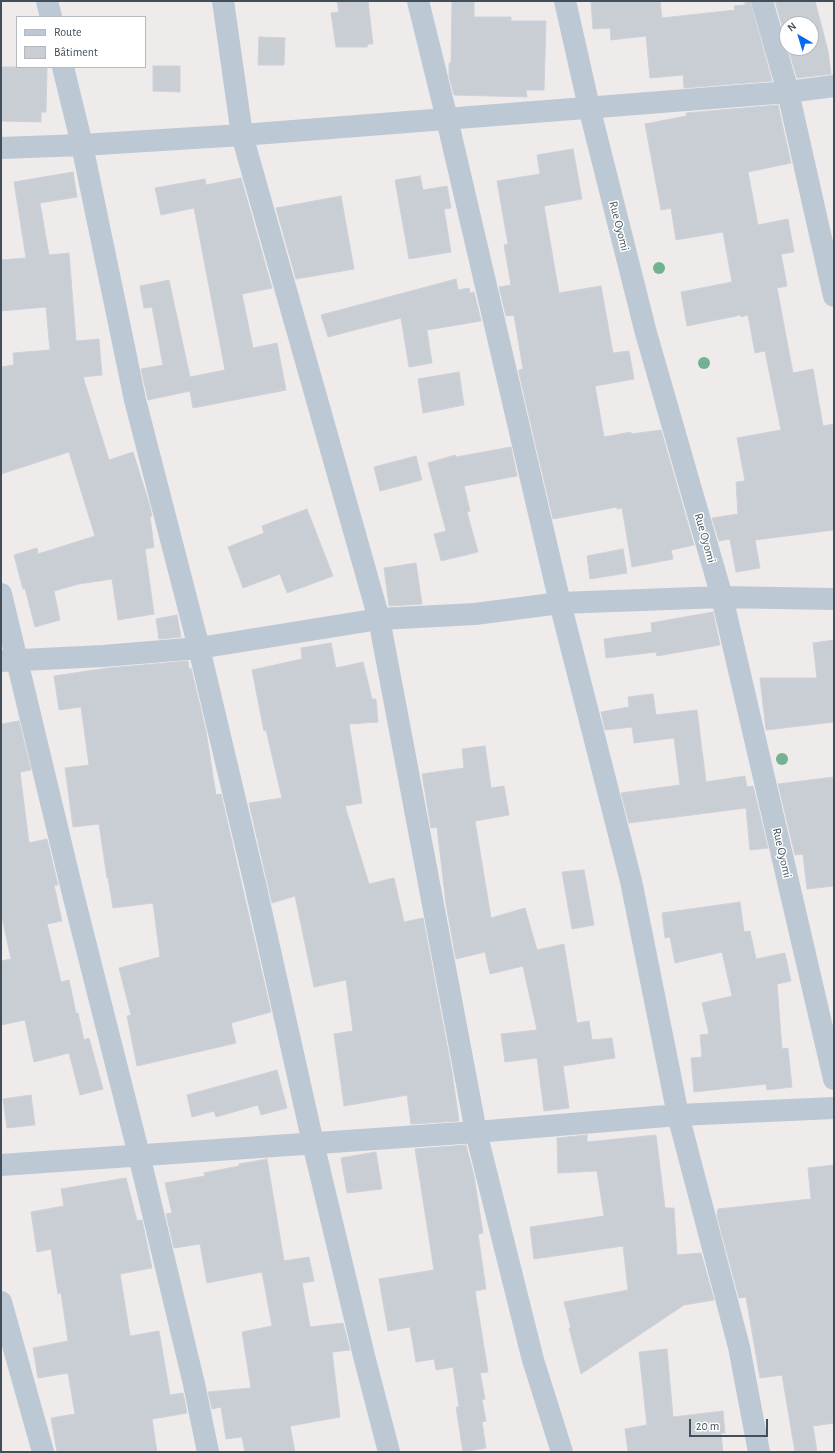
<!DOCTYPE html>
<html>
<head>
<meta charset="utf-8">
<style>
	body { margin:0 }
	#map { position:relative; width:835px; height:1453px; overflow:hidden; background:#efebeb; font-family:"Alegreya Sans",sans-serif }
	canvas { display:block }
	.frame { position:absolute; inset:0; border:2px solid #424f5a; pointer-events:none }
	.legend { position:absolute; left:16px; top:16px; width:130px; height:52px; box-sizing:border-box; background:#fff; border:1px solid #b3b9bd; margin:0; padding:5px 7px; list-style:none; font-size:12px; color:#424f5a }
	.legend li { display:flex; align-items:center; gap:8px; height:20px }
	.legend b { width:20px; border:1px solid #b3b9bd }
	.north { position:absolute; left:779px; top:16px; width:40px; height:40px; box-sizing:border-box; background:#fff; border:1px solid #b3b9bd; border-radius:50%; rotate:322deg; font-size:11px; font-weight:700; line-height:16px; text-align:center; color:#424f5a }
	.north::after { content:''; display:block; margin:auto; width:14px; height:18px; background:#046bef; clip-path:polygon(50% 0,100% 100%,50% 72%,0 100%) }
	.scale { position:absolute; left:689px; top:1419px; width:79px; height:18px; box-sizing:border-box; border:2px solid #424f5a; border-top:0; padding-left:5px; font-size:12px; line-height:14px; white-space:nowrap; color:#424f5a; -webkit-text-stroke:3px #fff; paint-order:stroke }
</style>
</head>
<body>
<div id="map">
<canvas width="835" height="1453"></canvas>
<div class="frame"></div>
<ul class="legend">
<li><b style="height:5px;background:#bcc8d3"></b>Route</li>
<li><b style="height:11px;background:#c9cdd4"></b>Bâtiment</li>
</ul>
<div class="north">N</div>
<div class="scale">20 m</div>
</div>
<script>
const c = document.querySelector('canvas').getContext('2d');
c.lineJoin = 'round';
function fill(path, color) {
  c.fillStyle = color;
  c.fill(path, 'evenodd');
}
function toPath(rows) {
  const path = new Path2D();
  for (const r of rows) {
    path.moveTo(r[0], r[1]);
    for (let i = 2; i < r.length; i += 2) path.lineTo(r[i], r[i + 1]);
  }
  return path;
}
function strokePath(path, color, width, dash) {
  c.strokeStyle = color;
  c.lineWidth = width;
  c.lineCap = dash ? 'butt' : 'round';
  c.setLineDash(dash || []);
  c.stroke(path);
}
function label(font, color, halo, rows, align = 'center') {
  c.font = font + ' "Alegreya Sans",sans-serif';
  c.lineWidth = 3;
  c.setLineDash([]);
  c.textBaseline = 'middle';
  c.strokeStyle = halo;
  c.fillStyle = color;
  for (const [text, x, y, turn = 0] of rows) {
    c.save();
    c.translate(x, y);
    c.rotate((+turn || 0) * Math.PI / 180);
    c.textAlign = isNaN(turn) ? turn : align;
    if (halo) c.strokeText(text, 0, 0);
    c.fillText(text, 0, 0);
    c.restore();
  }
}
const building = toPath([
	[337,1,368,1,373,44,368,44,367,47,336,47,331,13,339,12,337,1],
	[452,1,474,1,474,17,511,17,511,21,546,21,544,90,526,90,527,97,454,95,449,76,449,63,451,63,452,1],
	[591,1,660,1,662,18,735,10,734,6,745,5,745,1,750,1,772,81,684,88,683,75,650,78,646,36,611,40,610,28,593,29,591,1],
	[775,1,815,1,828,51,831,74,797,78,788,48,811,48,811,24,787,24,787,43,775,1],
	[259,37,285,38,284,65,258,65,259,37],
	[153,66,180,66,180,92,153,91,153,66],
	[1,67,47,67,46,112,41,112,41,122,1,121,1,67],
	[778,105,791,163,748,172,758,225,788,219,794,252,781,254,787,286,777,288,793,373,813,369,823,426,834,424,834,530,755,540,760,568,736,572,730,539,719,541,712,518,738,514,736,482,745,481,737,438,781,430,765,351,755,353,748,315,741,317,741,315,687,326,681,292,732,282,723,232,676,240,671,208,661,210,645,124,686,116,686,113,778,105],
	[573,149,582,199,544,206,559,293,601,286,613,353,629,351,634,379,595,386,604,437,631,432,631,434,661,430,694,545,671,550,673,559,632,567,622,508,617,509,617,507,553,519,519,373,519,370,523,369,514,315,506,316,499,287,511,285,504,245,508,244,497,181,540,174,537,155,573,149],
	[73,172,77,197,40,203,49,255,69,253,76,341,99,339,102,375,83,377,109,460,133,452,149,503,152,516,150,517,154,547,145,549,154,614,118,620,112,579,79,584,54,591,60,620,35,627,25,588,23,589,14,555,37,548,38,554,95,536,69,452,1,474,1,367,14,365,13,353,50,350,46,307,1,311,1,260,26,258,14,182,73,172],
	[420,176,423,190,447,186,451,208,444,209,451,252,409,259,395,180,420,176],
	[241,178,272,288,242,294,253,348,277,343,286,390,193,408,190,391,148,400,141,369,163,365,152,307,144,308,140,286,169,280,190,377,225,370,194,208,161,215,155,188,205,179,206,185,241,178],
	[341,196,354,269,296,279,276,208,341,196],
	[456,279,458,290,469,288,470,293,474,292,481,321,427,330,432,363,409,367,401,318,328,337,321,315,456,279],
	[459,372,464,405,423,413,418,379,459,372],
	[511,447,517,476,464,486,470,511,467,512,478,552,441,561,434,534,446,531,428,463,455,455,456,457,511,447],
	[416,456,422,480,380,491,374,467,416,456],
	[307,509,333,576,287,593,280,574,243,588,228,547,264,533,262,526,307,509],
	[623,549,627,573,590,579,587,556,623,549],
	[416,563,422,604,389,606,384,568,416,563],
	[713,612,720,645,657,656,656,652,606,658,604,639,652,632,651,623,713,612],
	[177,615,181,637,159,639,156,619,177,615],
	[834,640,834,722,766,730,760,678,817,678,813,643,834,640],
	[331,643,336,668,363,662,372,699,376,699,378,722,349,724,362,803,345,806,369,884,394,878,404,922,423,918,452,1072,459,1121,411,1124,407,1095,344,1106,334,1034,353,1031,346,980,314,987,295,896,272,903,249,803,282,798,266,730,264,731,252,670,302,659,301,648,331,643],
	[188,661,189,669,191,668,206,731,216,795,221,794,271,1012,231,1023,236,1043,137,1066,127,1016,131,1015,119,968,160,957,153,903,113,908,108,878,107,878,99,824,73,827,65,768,89,765,81,707,59,710,54,676,108,668,188,661],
	[653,694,656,715,697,710,706,782,745,776,747,787,753,786,768,848,750,850,746,808,629,823,621,793,680,785,674,738,634,743,632,727,605,730,601,712,629,707,628,697,653,694],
	[19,721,31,770,20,772,29,843,47,839,58,885,54,885,62,921,47,924,61,982,69,980,76,1013,78,1013,84,1040,89,1038,103,1089,80,1095,69,1053,34,1062,25,1020,1,1025,1,961,11,959,1,913,1,724,19,721],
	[485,746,491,788,504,786,509,815,475,821,491,918,525,908,537,950,564,944,577,1023,589,1021,592,1040,612,1038,615,1058,563,1066,569,1108,544,1111,537,1058,505,1062,501,1034,537,1030,523,966,490,974,485,952,456,959,446,904,437,827,431,828,422,774,464,768,462,749,485,746],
	[834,777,834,886,807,889,803,854,795,855,778,784,834,777],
	[584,870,594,925,572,929,562,872,584,870],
	[740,902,744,932,750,931,756,959,785,953,791,981,777,984,782,1049,788,1048,792,1087,767,1090,766,1084,694,1092,691,1058,702,1057,700,1035,709,1034,702,1003,732,996,722,952,675,963,670,937,665,938,662,913,740,902],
	[277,1070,287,1108,261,1115,258,1105,216,1117,214,1111,192,1117,187,1095,277,1070],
	[31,1095,35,1125,7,1128,3,1099,31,1095],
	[587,1135,587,1142,656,1135,665,1208,674,1208,677,1255,701,1253,714,1300,684,1305,581,1374,569,1328,571,1328,564,1302,628,1290,623,1246,534,1259,530,1227,604,1216,597,1171,558,1173,557,1138,587,1135],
	[466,1145,474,1176,483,1233,478,1234,486,1289,475,1291,488,1372,480,1373,485,1399,482,1400,486,1421,482,1422,486,1448,463,1452,456,1407,459,1407,453,1367,436,1370,434,1359,416,1362,410,1327,388,1331,379,1279,434,1270,415,1149,466,1145],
	[376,1152,382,1189,347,1193,341,1158,376,1152],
	[267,1159,284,1261,309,1257,314,1281,302,1283,310,1327,343,1323,350,1350,332,1352,340,1417,290,1426,295,1452,245,1452,242,1437,226,1439,221,1407,212,1409,208,1392,251,1388,242,1332,272,1326,262,1272,207,1283,200,1244,174,1248,166,1214,172,1213,165,1183,205,1176,204,1173,239,1166,239,1164,267,1159],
	[834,1165,834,1423,813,1426,817,1452,795,1452,782,1375,760,1378,746,1297,739,1298,717,1216,718,1209,811,1199,808,1168,834,1165],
	[126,1178,137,1221,142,1220,152,1268,120,1274,130,1336,159,1331,170,1395,183,1393,187,1413,152,1419,157,1452,57,1452,51,1418,75,1414,68,1373,38,1378,33,1348,68,1341,61,1293,58,1294,51,1249,37,1252,31,1212,64,1206,61,1189,126,1178],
	[667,1349,673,1417,723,1411,725,1433,721,1433,723,1452,628,1452,625,1429,647,1425,639,1352,667,1349]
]);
const minor = toPath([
	[47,1,51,17],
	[223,1,242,135,379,619,476,1132,533,1360,562,1452],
	[418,1,447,119,560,603,631,881,678,1115,739,1347,759,1452],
	[565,1,589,107,646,333,722,597,834,1079],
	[762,1,788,92,834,296],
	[63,67,82,145,135,400,199,648,255,884,313,1143,364,1356,389,1452],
	[1,148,82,145,242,135,788,92,834,86],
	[1,594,74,898,139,1155,194,1384,208,1452],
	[1,661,103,656,199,648,379,619,475,614,560,603,722,597,834,599],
	[1,1165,476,1132,678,1115,834,1108],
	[1,1302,43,1452]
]);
const trees = [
	[659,268],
	[704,363],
	[782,759]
];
const streetNames = [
	["Rue Oyomi",619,226,76],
	["Rue Oyomi",705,538,74],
	["Rue Oyomi",782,853,77]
];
fill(building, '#c9cdd4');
strokePath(building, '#ced1d8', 1);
strokePath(minor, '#bcc8d3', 22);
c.fillStyle = '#72b191';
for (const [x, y] of trees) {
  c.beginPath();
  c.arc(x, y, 6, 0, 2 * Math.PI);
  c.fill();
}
label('12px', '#424f5a', '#fff', streetNames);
</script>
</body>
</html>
